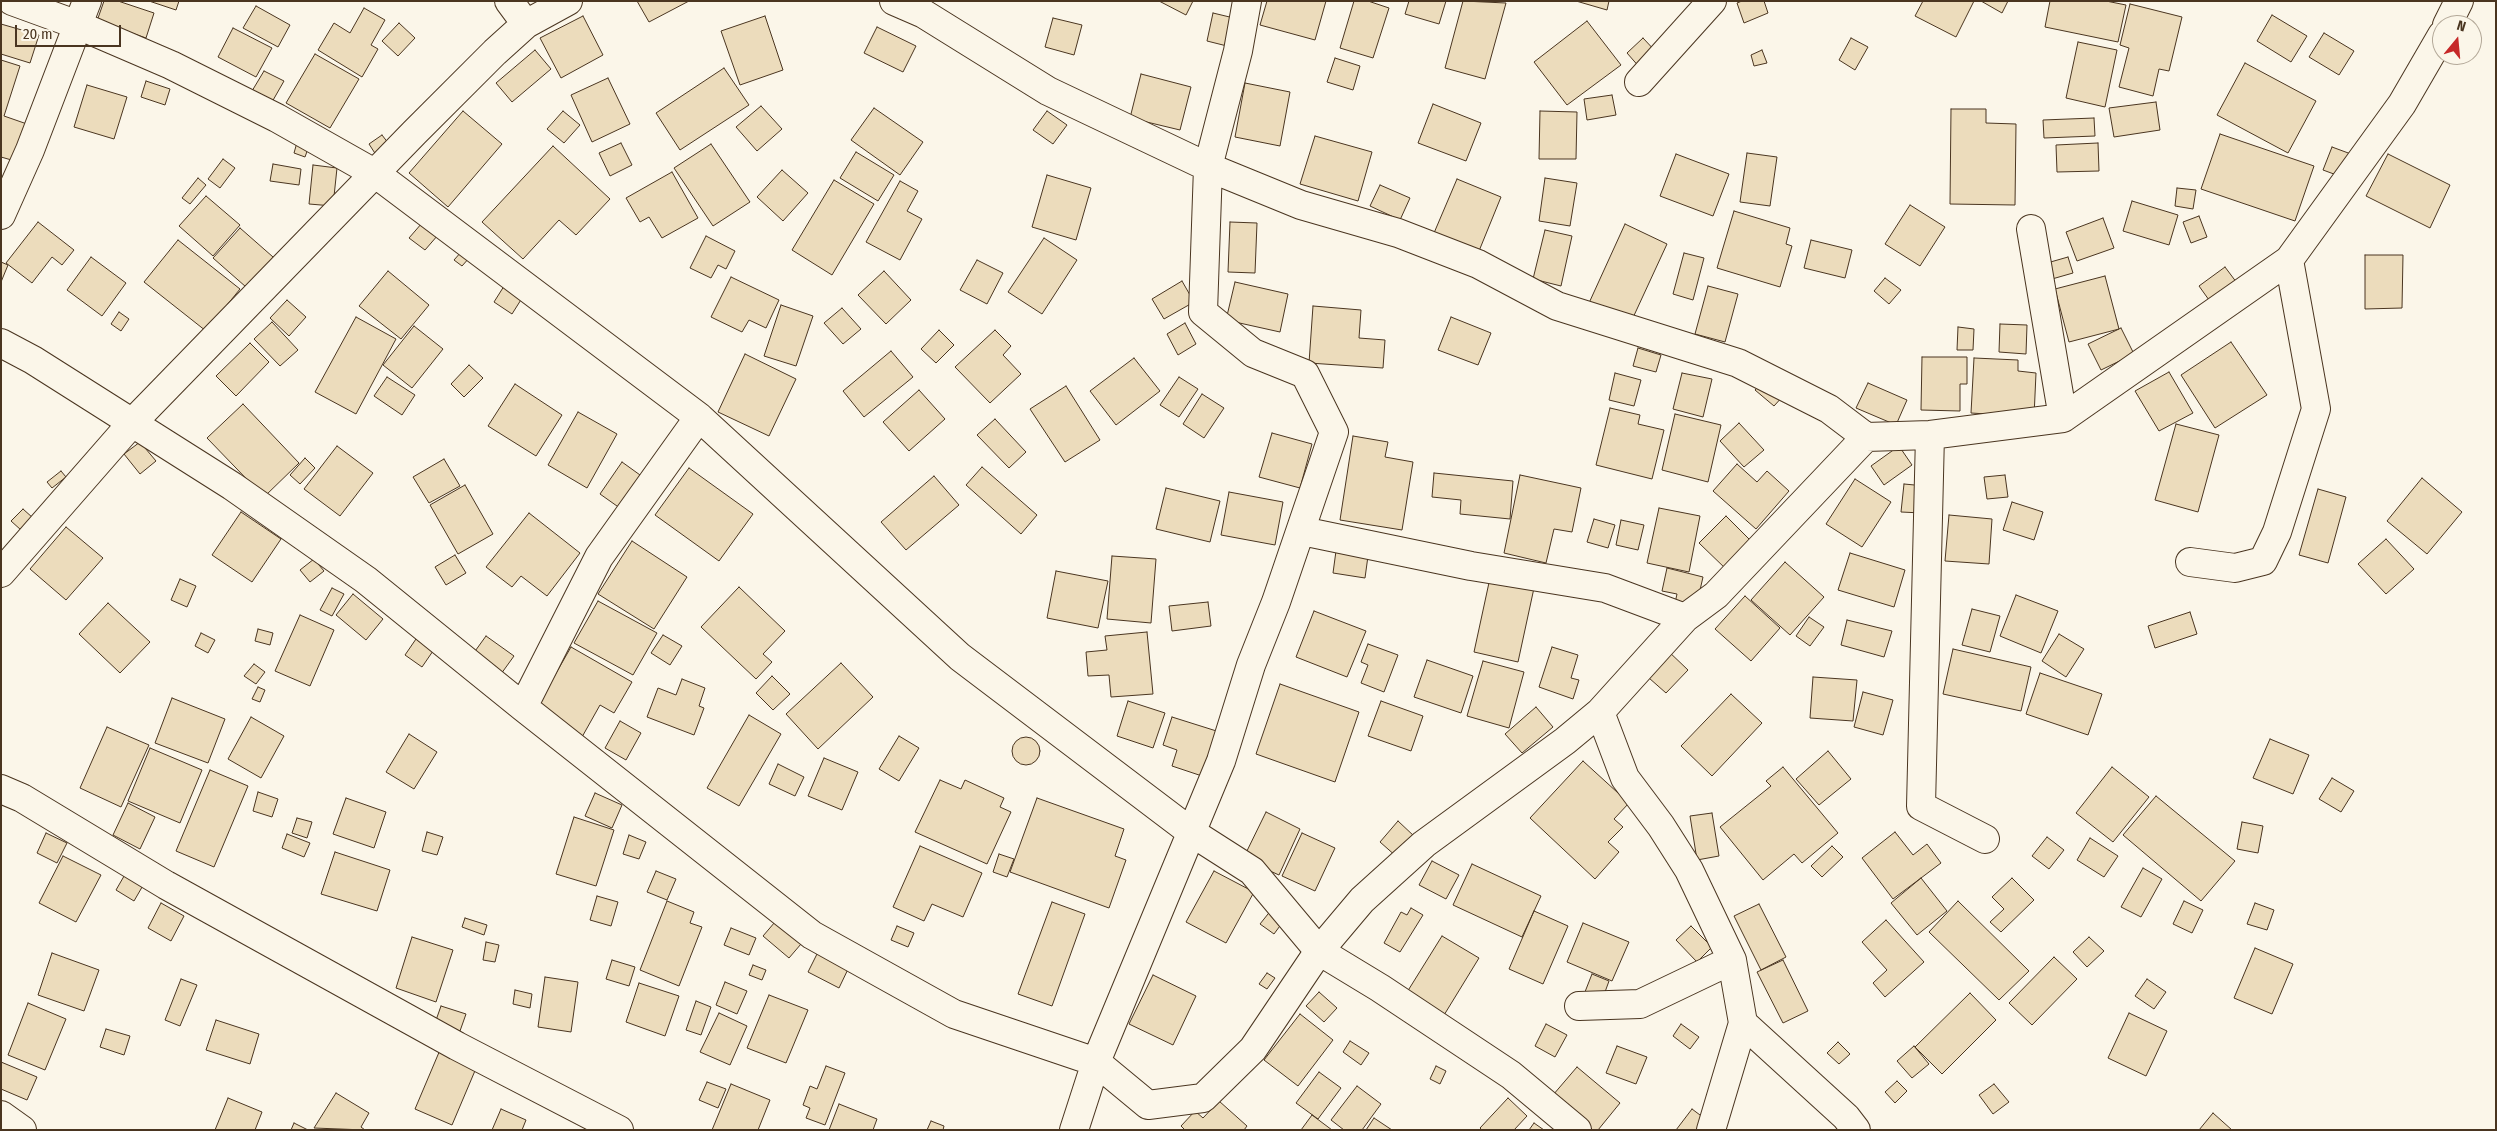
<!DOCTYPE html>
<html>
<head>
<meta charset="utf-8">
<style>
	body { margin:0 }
	#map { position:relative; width:2497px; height:1131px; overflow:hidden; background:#fbf6e9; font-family:"Fira Sans Condensed",sans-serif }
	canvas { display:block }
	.frame { position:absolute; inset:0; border:2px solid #4a3520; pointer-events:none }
	.north { position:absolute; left:2432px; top:15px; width:50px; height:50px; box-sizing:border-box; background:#fbf6e9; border:1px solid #b4a999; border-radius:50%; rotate:17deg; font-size:14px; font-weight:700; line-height:20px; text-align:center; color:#4a3520 }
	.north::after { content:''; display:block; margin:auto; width:18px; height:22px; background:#c62828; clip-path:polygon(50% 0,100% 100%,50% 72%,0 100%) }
	.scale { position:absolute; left:15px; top:25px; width:106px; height:22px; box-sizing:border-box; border:2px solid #4a3520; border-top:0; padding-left:6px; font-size:15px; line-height:18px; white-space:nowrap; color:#4a3520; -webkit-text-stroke:4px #fbf6e9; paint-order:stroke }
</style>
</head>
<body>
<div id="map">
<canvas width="2497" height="1131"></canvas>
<div class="frame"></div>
<div class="north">N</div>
<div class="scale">20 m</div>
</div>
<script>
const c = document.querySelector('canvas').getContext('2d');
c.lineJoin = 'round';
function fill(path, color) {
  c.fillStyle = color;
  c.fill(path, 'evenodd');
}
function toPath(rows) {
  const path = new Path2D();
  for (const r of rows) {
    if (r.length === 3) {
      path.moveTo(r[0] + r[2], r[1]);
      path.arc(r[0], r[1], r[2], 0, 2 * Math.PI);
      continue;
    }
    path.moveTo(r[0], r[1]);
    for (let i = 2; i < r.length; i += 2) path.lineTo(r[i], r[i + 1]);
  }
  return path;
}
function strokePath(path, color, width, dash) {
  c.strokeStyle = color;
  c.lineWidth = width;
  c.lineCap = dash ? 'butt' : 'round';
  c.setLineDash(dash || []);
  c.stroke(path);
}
const building = toPath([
	[104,1,118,1,154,13,146,38,97,21,104,1],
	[149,1,179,1,176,10,149,1],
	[637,1,689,1,649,22,637,1],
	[1159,1,1193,1,1186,15,1159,1],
	[1267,1,1326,1,1315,40,1260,25,1267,1],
	[1354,1,1368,1,1389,8,1373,58,1340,48,1354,1],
	[1409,1,1446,1,1439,24,1405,14,1409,1],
	[1463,1,1506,3,1485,79,1445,68,1463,1],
	[1576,1,1609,1,1607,10,1576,1],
	[1742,1,1764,1,1768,13,1744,23,1737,3,1742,1],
	[1923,1,1974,1,1956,37,1915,16,1923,1],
	[1981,1,2008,1,2002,13,1981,1],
	[2050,1,2106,1,2126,5,2118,42,2045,27,2050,1],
	[2130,4,2182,17,2169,71,2159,69,2153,96,2119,87,2129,48,2120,45,2130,4],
	[256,6,290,25,278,47,243,28,256,6],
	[364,8,385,20,371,45,378,49,362,77,318,50,334,23,350,33,364,8],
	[1213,13,1238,19,1231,47,1207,41,1213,13],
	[2272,15,2307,36,2291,62,2257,41,2272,15],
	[583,16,603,55,561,78,540,38,583,16],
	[765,16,783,70,740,85,721,31,765,16],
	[1053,18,1082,25,1074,55,1045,47,1053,18],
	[1587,21,1621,65,1567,105,1534,62,1587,21],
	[399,23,415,38,398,56,382,41,399,23],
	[1,24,39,35,30,63,1,54,1,24],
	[877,27,916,46,903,72,864,53,877,27],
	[233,28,272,48,256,77,218,57,233,28],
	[2324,33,2354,51,2339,75,2309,57,2324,33],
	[1643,38,1658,54,1641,69,1627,53,1643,38],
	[1851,38,1868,47,1855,70,1839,60,1851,38],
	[2078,42,2117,50,2105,107,2066,98,2078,42],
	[535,50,551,69,512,102,496,83,535,50],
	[1762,50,1767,63,1754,66,1751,55,1762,50],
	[315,54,359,79,330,128,286,103,315,54],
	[1335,58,1360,66,1353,90,1327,82,1335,58],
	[1,60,20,66,4,116,27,124,15,161,1,157,1,60],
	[2245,63,2316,101,2288,153,2217,115,2245,63],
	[724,68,749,105,680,150,656,113,724,68],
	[264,71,284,81,272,102,252,91,264,71],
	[1141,74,1191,87,1180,130,1130,118,1141,74],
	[608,78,630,124,592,142,571,95,608,78],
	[146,81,170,89,165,105,141,97,146,81],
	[1245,83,1290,92,1280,146,1235,137,1245,83],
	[87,85,127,97,114,139,74,127,87,85],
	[1612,95,1616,115,1587,120,1584,99,1612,95],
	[2156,102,2160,130,2114,137,2109,108,2156,102],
	[1433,104,1481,123,1466,161,1418,143,1433,104],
	[761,106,782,129,757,151,736,127,761,106],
	[874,108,923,142,900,175,851,140,874,108],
	[1951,109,1986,109,1986,123,2016,124,2015,205,1950,204,1951,109],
	[463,111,502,144,448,207,409,173,463,111],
	[563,111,580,125,564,143,547,129,563,111],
	[1047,111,1067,125,1053,144,1033,130,1047,111],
	[1540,111,1577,112,1576,159,1539,159,1540,111],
	[2094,118,2095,136,2044,138,2043,120,2094,118],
	[2220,134,2314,166,2295,221,2201,189,2220,134],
	[382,135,392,148,378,158,369,144,382,135],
	[1315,136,1372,152,1358,201,1300,184,1315,136],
	[298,139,310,143,305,157,294,153,298,139],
	[621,143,632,165,610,176,599,153,621,143],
	[2098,143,2099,171,2057,172,2056,145,2098,143],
	[711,144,750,202,713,226,674,168,711,144],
	[553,146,610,199,576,235,559,220,523,259,482,222,553,146],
	[2332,147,2351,154,2342,177,2323,170,2332,147],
	[856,152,894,175,878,201,840,178,856,152],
	[1747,153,1777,157,1770,206,1740,202,1747,153],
	[1676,154,1729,174,1713,216,1660,196,1676,154],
	[2388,154,2450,185,2430,228,2366,196,2388,154],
	[223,159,235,168,220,188,208,179,223,159],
	[273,164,301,169,299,185,270,181,273,164],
	[313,165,337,168,333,206,309,204,313,165],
	[782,170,808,193,783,221,757,197,782,170],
	[672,172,698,218,662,238,649,217,640,222,626,198,672,172],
	[1047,175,1091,188,1076,240,1032,227,1047,175],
	[198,178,206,185,190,204,182,198,198,178],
	[1545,178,1577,183,1570,226,1539,221,1545,178],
	[1457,179,1501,197,1479,251,1434,233,1457,179],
	[834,180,874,204,832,275,792,250,834,180],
	[900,181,918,191,907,211,922,219,900,260,866,242,900,181],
	[1380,185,1410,198,1400,220,1370,206,1380,185],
	[2177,188,2196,190,2193,209,2175,206,2177,188],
	[206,196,240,225,213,256,179,226,206,196],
	[2132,201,2178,215,2169,245,2123,231,2132,201],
	[1910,205,1945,227,1920,266,1885,244,1910,205],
	[1734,211,1790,228,1786,244,1792,246,1780,287,1717,268,1734,211],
	[2199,216,2207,237,2191,243,2183,222,2199,216],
	[2103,218,2114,248,2077,261,2066,232,2103,218],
	[38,222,74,250,62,265,52,257,32,283,6,263,38,222],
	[1230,222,1257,223,1255,273,1228,272,1230,222],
	[422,223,438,235,425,250,409,238,422,223],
	[1625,224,1667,244,1631,322,1589,303,1625,224],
	[240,228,281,264,254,294,213,258,240,228],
	[1545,230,1572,236,1561,286,1533,279,1545,230],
	[706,236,735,251,726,269,718,265,711,278,690,268,706,236],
	[1044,238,1077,260,1042,314,1008,292,1044,238],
	[178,240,240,289,206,331,144,282,178,240],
	[1811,240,1852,250,1845,278,1804,268,1811,240],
	[462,251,470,257,462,266,454,260,462,251],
	[1684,253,1704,258,1693,300,1673,294,1684,253],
	[2365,255,2403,255,2402,308,2365,309,2365,255],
	[91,257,126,283,102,316,67,290,91,257],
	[2068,257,2073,273,2052,279,2047,263,2068,257],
	[977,260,1003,273,987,304,960,290,977,260],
	[1,262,8,265,1,282,1,262],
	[2225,267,2240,287,2226,296,2222,290,2209,300,2199,286,2225,267],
	[388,271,429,305,401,339,359,306,388,271],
	[884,271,911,300,886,324,858,295,884,271],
	[2105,276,2119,329,2069,342,2055,289,2105,276],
	[731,277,779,300,766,328,749,320,742,332,711,317,731,277],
	[1885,278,1901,290,1889,304,1874,291,1885,278],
	[1182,281,1194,302,1164,319,1152,299,1182,281],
	[1235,282,1288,294,1280,332,1226,320,1235,282],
	[506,283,524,295,512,314,494,302,506,283],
	[1708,286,1738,294,1725,342,1695,334,1708,286],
	[287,300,306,317,289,336,270,318,287,300],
	[781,305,813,316,796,366,764,356,781,305],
	[1313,306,1361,310,1359,338,1385,340,1383,368,1309,363,1313,306],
	[842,308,861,329,843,344,824,323,842,308],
	[119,312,129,319,121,331,111,324,119,312],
	[356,317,396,339,356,414,315,392,356,317],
	[1451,317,1491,333,1478,365,1438,350,1451,317],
	[272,322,298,350,280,366,254,339,272,322],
	[1185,323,1196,344,1178,355,1167,334,1185,323],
	[2000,324,2027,325,2026,354,1999,352,2000,324],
	[414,326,443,349,412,388,383,365,414,326],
	[1958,327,1974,329,1973,350,1957,350,1958,327],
	[2121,328,2134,354,2101,370,2088,344,2121,328],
	[939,330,954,345,936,363,921,349,939,330],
	[995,330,1011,346,1003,355,1021,374,990,403,955,367,995,330],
	[2231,342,2267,395,2215,428,2181,375,2231,342],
	[250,343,269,362,236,396,216,376,250,343],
	[1638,348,1661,355,1656,372,1633,366,1638,348],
	[891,351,913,377,864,417,843,391,891,351],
	[745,354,796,379,769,436,718,412,745,354],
	[1922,357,1967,357,1967,384,1960,384,1960,411,1921,410,1922,357],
	[1134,358,1160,391,1116,425,1090,391,1134,358],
	[1974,358,2018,360,2018,371,2036,373,2034,417,1971,413,1974,358],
	[469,365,483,378,464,397,451,384,469,365],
	[2169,372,2193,413,2159,431,2135,391,2169,372],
	[1615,373,1641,380,1634,406,1609,400,1615,373],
	[1682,373,1712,379,1703,417,1673,409,1682,373],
	[387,377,415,395,402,415,374,396,387,377],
	[1179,377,1198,389,1179,417,1160,405,1179,377],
	[1765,379,1784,395,1774,406,1755,390,1765,379],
	[1868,383,1907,400,1896,425,1856,408,1868,383],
	[515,384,562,415,536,456,488,426,515,384],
	[1066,386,1100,440,1065,462,1030,409,1066,386],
	[919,390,945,419,909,451,883,422,919,390],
	[1202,394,1224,408,1204,438,1183,424,1202,394],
	[243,404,299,463,264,497,207,438,243,404],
	[1610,408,1640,415,1638,424,1664,430,1652,479,1596,465,1610,408],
	[578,412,617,434,587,488,548,465,578,412],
	[1675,414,1721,425,1708,482,1662,470,1675,414],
	[995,419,1026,452,1009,468,977,435,995,419],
	[1739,423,1764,450,1744,467,1720,441,1739,423],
	[2176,424,2219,435,2198,512,2155,500,2176,424],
	[1272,433,1312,444,1300,488,1259,477,1272,433],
	[1353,436,1388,442,1385,457,1413,462,1402,530,1340,520,1353,436],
	[140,442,156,461,140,474,124,454,140,442],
	[337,446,373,473,340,516,304,489,337,446],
	[1899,446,1912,465,1884,485,1871,466,1899,446],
	[305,458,315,468,300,484,290,475,305,458],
	[444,459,460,486,429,503,413,477,444,459],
	[622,462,647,480,624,511,600,494,622,462],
	[1737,464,1757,482,1767,471,1789,491,1756,529,1713,491,1737,464],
	[982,467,1037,515,1021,534,966,485,982,467],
	[689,468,753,514,719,561,655,515,689,468],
	[61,471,66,477,52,488,47,482,61,471],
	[1434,473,1513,481,1510,519,1460,514,1461,500,1432,497,1434,473],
	[1520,475,1581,488,1572,532,1554,529,1546,563,1504,553,1520,475],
	[2005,475,2008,497,1987,499,1984,477,2005,475],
	[934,476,959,505,906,550,881,522,934,476],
	[2422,478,2462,512,2427,554,2387,521,2422,478],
	[1855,479,1891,502,1862,547,1826,524,1855,479],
	[1904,484,1925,486,1922,513,1901,512,1904,484],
	[465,485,493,534,458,554,430,505,465,485],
	[1166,488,1220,501,1210,542,1156,529,1166,488],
	[2318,489,2346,497,2328,563,2299,555,2318,489],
	[1229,492,1283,502,1275,545,1221,535,1229,492],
	[2012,502,2043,512,2034,540,2003,530,2012,502],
	[1659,508,1700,516,1689,572,1647,563,1659,508],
	[23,509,33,518,21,530,11,521,23,509],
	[241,512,281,539,252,582,212,555,241,512],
	[529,513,580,553,547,596,521,576,512,587,486,567,529,513],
	[1949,515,1992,519,1989,564,1945,561,1949,515],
	[1726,516,1753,543,1727,570,1699,543,1726,516],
	[1594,519,1615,525,1608,548,1587,542,1594,519],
	[1621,520,1644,525,1638,550,1616,545,1621,520],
	[66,527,103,558,66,600,30,569,66,527],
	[2386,539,2414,569,2386,594,2358,564,2386,539],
	[632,541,687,577,654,629,598,594,632,541],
	[1336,551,1368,556,1365,578,1333,573,1336,551],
	[1850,553,1905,570,1894,607,1838,590,1850,553],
	[455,555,466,573,446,585,435,567,455,555],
	[1112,556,1156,559,1151,623,1107,619,1112,556],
	[314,559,324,571,310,582,300,570,314,559],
	[1785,562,1824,597,1790,635,1751,600,1785,562],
	[1667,568,1703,577,1698,599,1690,597,1688,605,1675,603,1677,594,1662,591,1667,568],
	[1056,571,1108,581,1098,628,1047,618,1056,571],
	[1490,578,1534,588,1518,662,1474,652,1490,578],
	[180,579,196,586,187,607,171,600,180,579],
	[739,587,785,631,763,654,772,662,756,679,701,627,739,587],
	[332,588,344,594,332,616,320,610,332,588],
	[353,594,383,619,366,640,336,615,353,594],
	[2016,595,2058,611,2041,653,2000,636,2016,595],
	[1745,596,1780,628,1751,661,1715,629,1745,596],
	[598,601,657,633,633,675,574,643,598,601],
	[1208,602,1211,626,1172,631,1169,606,1208,602],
	[108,603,150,642,120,673,79,634,108,603],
	[1972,609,2000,616,1990,652,1962,645,1972,609],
	[1314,611,1366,631,1347,677,1296,657,1314,611],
	[2190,612,2197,634,2155,648,2148,626,2190,612],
	[300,615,334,630,310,686,275,671,300,615],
	[1809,617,1824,627,1810,646,1796,636,1809,617],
	[1847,620,1892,631,1884,657,1841,645,1847,620],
	[258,629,273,633,270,645,255,641,258,629],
	[1147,632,1153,694,1111,697,1109,675,1088,676,1086,652,1107,650,1105,636,1147,632],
	[201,633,215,640,208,653,195,646,201,633],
	[2059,634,2084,649,2066,677,2042,661,2059,634],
	[663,635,682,646,670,665,651,653,663,635],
	[486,636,514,656,501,674,473,654,486,636],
	[416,639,433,651,422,667,405,655,416,639],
	[1368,644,1398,655,1384,692,1361,683,1368,665,1361,662,1368,644],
	[571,647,632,682,614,713,600,705,582,737,535,710,571,647],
	[1552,647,1578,655,1571,678,1579,680,1573,699,1539,687,1552,647],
	[1666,649,1688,670,1666,693,1649,678,1657,670,1652,665,1666,649],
	[1953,649,2031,667,2021,711,1943,694,1953,649],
	[1427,660,1473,676,1461,713,1414,697,1427,660],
	[1483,661,1524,672,1509,728,1467,716,1483,661],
	[841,663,873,697,818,749,786,714,841,663],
	[254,664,265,672,256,684,244,676,254,664],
	[2040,673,2102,694,2088,735,2026,714,2040,673],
	[772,676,790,694,773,710,756,693,772,676],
	[1813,677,1857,680,1853,721,1810,718,1813,677],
	[682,679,705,688,699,706,704,708,694,735,647,717,658,688,676,695,682,679],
	[1280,684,1359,712,1335,782,1256,754,1280,684],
	[258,687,265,690,260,702,252,699,258,687],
	[1863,692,1893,700,1883,735,1854,727,1863,692],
	[1731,694,1762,723,1712,776,1681,746,1731,694],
	[172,698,225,719,208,763,155,743,172,698],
	[1128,701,1165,713,1153,748,1117,736,1128,701],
	[1381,701,1423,716,1411,751,1368,736,1381,701],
	[1536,707,1553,727,1522,753,1505,734,1536,707],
	[749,715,781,734,739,806,707,788,749,715],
	[251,717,284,736,261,778,228,759,251,717],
	[1172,717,1226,734,1211,779,1172,766,1177,750,1163,745,1172,717],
	[620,721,641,733,626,760,605,748,620,721],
	[107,727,149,745,121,807,80,788,107,727],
	[409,734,437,752,414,789,386,772,409,734],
	[899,736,919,748,899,781,879,769,899,736],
	[1026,751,14],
	[2270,739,2309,755,2293,794,2253,778,2270,739],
	[150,748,202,770,180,823,128,801,150,748],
	[1828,751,1851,779,1819,805,1796,779,1828,751],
	[824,758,858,772,842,810,808,796,824,758],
	[1583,761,1629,803,1614,819,1623,827,1608,842,1619,852,1595,879,1530,818,1583,761],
	[778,764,804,777,795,796,769,784,778,764],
	[1783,767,1838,833,1802,863,1794,854,1763,880,1720,827,1771,786,1766,781,1783,767],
	[2112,767,2149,797,2113,842,2076,813,2112,767],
	[210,770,248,786,214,867,176,851,210,770],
	[2332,778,2354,791,2341,812,2319,799,2332,778],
	[940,780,961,789,965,780,1004,798,1000,807,1011,812,987,864,915,832,940,780],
	[258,792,278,799,272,817,253,811,258,792],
	[595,793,622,805,612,828,585,816,595,793],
	[2156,796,2235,861,2201,901,2123,835,2156,796],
	[346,798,386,812,374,848,333,834,346,798],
	[1037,798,1124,829,1115,856,1126,860,1109,908,1010,872,1037,798],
	[128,803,155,817,140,849,113,835,128,803],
	[1266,812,1300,829,1279,875,1243,859,1266,812],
	[1712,813,1719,856,1697,860,1690,816,1712,813],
	[574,817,614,830,596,886,556,874,574,817],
	[297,818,312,822,307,838,292,833,297,818],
	[1398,821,1415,837,1397,857,1380,842,1398,821],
	[2242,822,2263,826,2258,853,2237,849,2242,822],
	[427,832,443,837,437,855,422,851,427,832],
	[1895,832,1913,855,1927,844,1941,863,1893,899,1862,858,1895,832],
	[46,833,67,843,57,863,37,853,46,833],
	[1302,833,1335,848,1315,891,1282,876,1302,833],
	[287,834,310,843,304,857,282,848,287,834],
	[629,835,646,842,639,859,623,854,629,835],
	[2047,837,2064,850,2049,869,2032,856,2047,837],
	[2090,838,2118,856,2104,877,2077,860,2090,838],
	[920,846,982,873,963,917,932,904,924,921,893,907,920,846],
	[1832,846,1843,857,1822,877,1811,866,1832,846],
	[335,852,390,870,377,911,321,894,335,852],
	[999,854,1014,859,1007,877,993,872,999,854],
	[63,856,101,875,76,922,39,903,63,856],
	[1432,861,1459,875,1446,899,1419,885,1432,861],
	[1472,864,1541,896,1522,937,1453,905,1472,864],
	[2143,868,2162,879,2141,917,2121,907,2143,868],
	[127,871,145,882,134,901,116,890,127,871],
	[656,871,676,879,667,900,647,892,656,871],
	[1214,871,1254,892,1226,943,1186,922,1214,871],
	[1921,878,1947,911,1917,935,1891,903,1921,878],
	[2012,878,2034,900,2001,932,1990,922,2004,909,1992,897,2012,878],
	[597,896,618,902,611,926,590,920,597,896],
	[667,901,694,912,690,923,702,927,679,986,640,970,667,901],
	[1958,901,2029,971,1999,1000,1929,932,1958,901],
	[2184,901,2203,910,2192,933,2173,924,2184,901],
	[1052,902,1085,914,1052,1006,1018,994,1052,902],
	[161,903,184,916,171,941,148,928,161,903],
	[2255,903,2274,910,2267,930,2247,924,2255,903],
	[1759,904,1786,957,1761,970,1734,916,1759,904],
	[1411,908,1423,915,1400,952,1384,943,1401,912,1407,915,1411,908],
	[1272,909,1285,919,1274,934,1260,924,1272,909],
	[1534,911,1568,926,1543,984,1509,969,1534,911],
	[465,918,487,925,484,935,462,927,465,918],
	[1886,920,1924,962,1885,997,1873,983,1887,970,1862,942,1886,920],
	[775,922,801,944,789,958,763,936,775,922],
	[1583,923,1629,942,1612,981,1567,962,1583,923],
	[897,926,914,933,908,947,891,940,897,926],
	[1691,926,1712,947,1697,962,1676,940,1691,926],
	[731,928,756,938,749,955,724,945,731,928],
	[1442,936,1479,958,1441,1020,1404,997,1442,936],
	[412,937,453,950,436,1002,396,988,412,937],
	[2089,937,2104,951,2087,967,2073,952,2089,937],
	[486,942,499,945,495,962,483,960,486,942],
	[2255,948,2293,964,2272,1014,2234,998,2255,948],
	[819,950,850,965,839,988,808,972,819,950],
	[52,953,99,970,84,1011,38,995,52,953],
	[2054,957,2077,979,2032,1025,2009,1003,2054,957],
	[612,960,635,967,629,986,606,979,612,960],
	[1783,960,1808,1011,1783,1023,1757,972,1783,960],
	[753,965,766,970,762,980,749,975,753,965],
	[1267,973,1275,978,1267,989,1259,984,1267,973],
	[1592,974,1609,981,1601,1003,1583,997,1592,974],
	[1153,975,1196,996,1173,1045,1129,1024,1153,975],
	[545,977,578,982,571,1032,538,1027,545,977],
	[181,979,197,985,180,1026,165,1020,181,979],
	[2147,979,2166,992,2154,1009,2135,996,2147,979],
	[725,982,747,991,737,1014,716,1005,725,982],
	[639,983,679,996,665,1036,626,1022,639,983],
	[515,990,532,994,530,1008,513,1004,515,990],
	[1319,992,1337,1008,1324,1022,1306,1006,1319,992],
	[1970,993,1996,1020,1942,1074,1915,1047,1970,993],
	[769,995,808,1010,786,1063,747,1048,769,995],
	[696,1001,711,1007,701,1035,686,1030,696,1001],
	[28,1003,66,1019,45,1070,8,1055,28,1003],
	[441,1006,466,1014,460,1031,435,1023,441,1006],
	[719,1013,747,1026,730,1065,700,1052,719,1013],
	[2129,1013,2167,1031,2146,1076,2108,1058,2129,1013],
	[1300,1014,1333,1040,1298,1086,1264,1060,1300,1014],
	[216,1020,259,1034,250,1064,206,1050,216,1020],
	[1546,1024,1567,1035,1555,1057,1535,1046,1546,1024],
	[1681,1024,1699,1037,1690,1049,1673,1036,1681,1024],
	[106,1029,130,1036,124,1055,100,1047,106,1029],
	[1350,1041,1369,1053,1361,1065,1343,1052,1350,1041],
	[1838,1042,1850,1054,1839,1064,1827,1053,1838,1042],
	[1617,1046,1647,1057,1636,1084,1606,1073,1617,1046],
	[1914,1046,1929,1064,1912,1078,1897,1061,1914,1046],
	[440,1050,477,1066,452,1125,415,1109,440,1050],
	[1,1062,37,1077,27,1100,1,1089,1,1062],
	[826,1066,845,1073,825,1125,806,1118,810,1108,803,1105,810,1086,817,1089,826,1066],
	[1436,1066,1446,1071,1440,1084,1430,1079,1436,1066],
	[1577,1067,1620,1103,1598,1130,1593,1130,1553,1095,1577,1067],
	[1319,1072,1341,1088,1318,1119,1296,1103,1319,1072],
	[1897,1081,1907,1091,1895,1103,1885,1092,1897,1081],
	[707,1082,726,1089,718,1108,699,1100,707,1082],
	[731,1084,770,1100,758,1130,712,1130,731,1084],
	[1994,1084,2009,1102,1993,1114,1979,1095,1994,1084],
	[1357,1086,1381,1104,1362,1130,1344,1130,1331,1120,1357,1086],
	[336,1093,369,1113,361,1127,365,1130,314,1128,336,1093],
	[228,1098,262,1112,255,1130,215,1130,228,1098],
	[1508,1098,1527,1116,1514,1130,1482,1130,1480,1128,1508,1098],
	[1219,1101,1247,1126,1244,1130,1185,1130,1181,1126,1195,1111,1203,1118,1219,1101],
	[839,1104,877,1119,873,1130,829,1130,839,1104],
	[501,1109,526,1120,522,1130,492,1130,501,1109],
	[1692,1109,1720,1130,1676,1130,1692,1109],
	[2213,1113,2232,1130,2199,1130,2213,1113],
	[1312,1115,1332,1130,1301,1130,1312,1115],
	[1374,1118,1392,1130,1366,1130,1374,1118],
	[931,1121,944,1126,943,1130,927,1130,931,1121],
	[294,1123,308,1130,291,1130,294,1123],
	[1534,1123,1544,1130,1529,1130,1534,1123]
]);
const street = toPath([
	[12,1,78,25,171,65,277,118,376,174,699,417,960,657,1191,832,1252,871,1319,951,1380,988,1511,1075,1577,1130],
	[509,1,526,24],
	[894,1,924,14,1048,91,1208,167,1301,205,1398,233,1478,264,1557,306,1738,363,1829,409,1866,437,1930,435,2063,418,2289,260,2402,104,2442,35],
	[2447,25,2459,1],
	[1639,82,1712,1],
	[1,215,30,150,87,1],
	[2031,229,2063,418],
	[1,343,33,360,232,486,366,580,523,707,812,935,954,1014,1096,1062,1148,1105,1203,1098,1253,1049,1319,951,1362,900,1424,844,1565,741,1600,712,1685,618,1716,595,1866,437],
	[1930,435,1921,806,1985,839],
	[1302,531,1471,566,1605,588,1685,618],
	[2190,562,2235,568,2263,561,2277,532,2316,409,2289,260],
	[1,573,132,423,414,133,495,52,526,24,568,1],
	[523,707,599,557,699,417],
	[1600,712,1625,778,1661,826,1689,870,1732,960,1743,1023,1711,1130],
	[1,789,22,798,166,885,457,1046,619,1130],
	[1579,1006,1640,1004,1732,960],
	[1743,1023,1846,1117,1856,1130],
	[1,1115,22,1130],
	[1074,1130,1096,1062,1221,761,1251,665,1276,602,1334,432,1305,374,1253,353,1203,312,1208,167,1238,51,1247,1]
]);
fill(building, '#ecdcbc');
strokePath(building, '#4a3520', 1);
strokePath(street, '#4a3520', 30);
strokePath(street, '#fbf6e9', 28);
</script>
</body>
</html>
